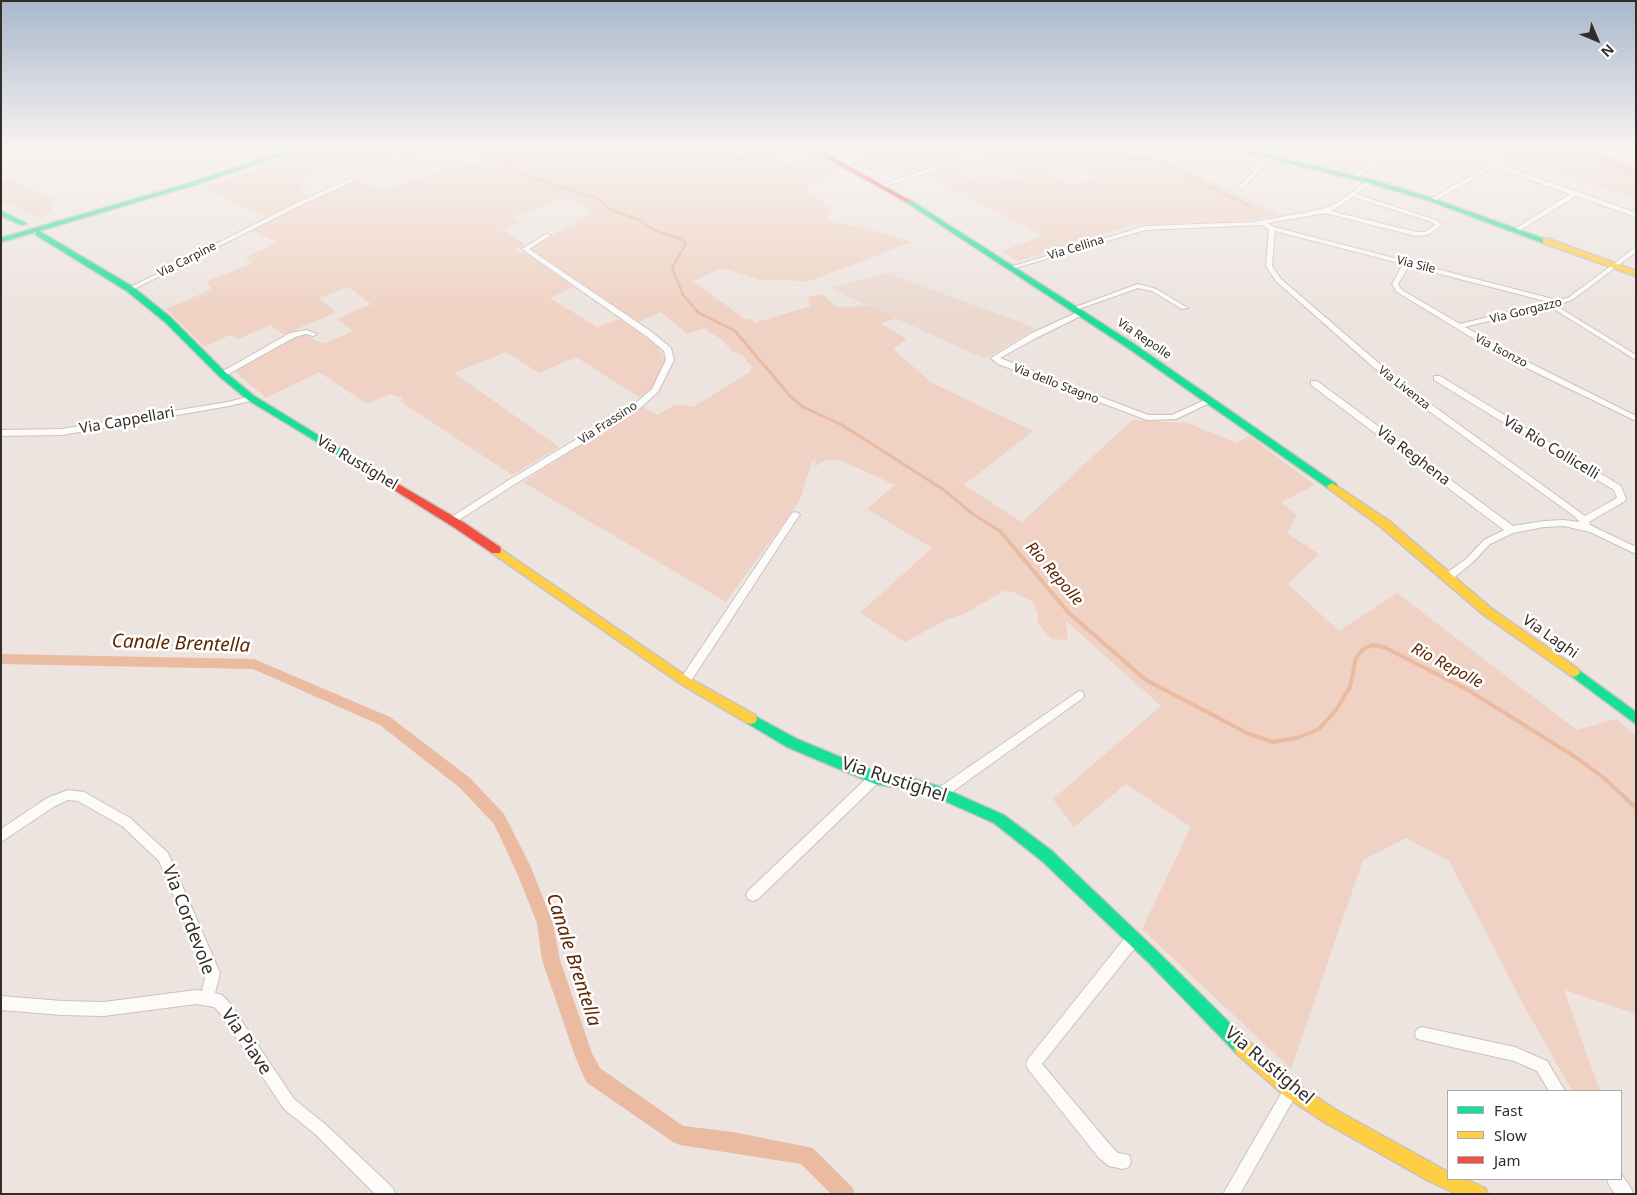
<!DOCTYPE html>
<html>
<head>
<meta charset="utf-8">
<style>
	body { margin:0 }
	#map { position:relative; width:1637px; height:1195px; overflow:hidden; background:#ede4df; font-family:"Noto Sans",sans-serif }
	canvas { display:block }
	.frame { position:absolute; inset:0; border:2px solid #332d29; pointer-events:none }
	.legend { position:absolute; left:1447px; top:1090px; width:175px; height:90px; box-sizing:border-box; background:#fff; border:1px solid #adaba9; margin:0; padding:6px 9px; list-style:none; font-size:15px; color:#332d29 }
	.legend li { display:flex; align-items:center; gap:10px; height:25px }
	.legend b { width:25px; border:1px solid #adaba9 }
	.north { position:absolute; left:1572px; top:15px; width:50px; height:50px; -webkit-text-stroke:4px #fff; paint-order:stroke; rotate:135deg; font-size:14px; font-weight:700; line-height:20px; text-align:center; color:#332d29 }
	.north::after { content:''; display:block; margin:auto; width:18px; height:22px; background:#332d29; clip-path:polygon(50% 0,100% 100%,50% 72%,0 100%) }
</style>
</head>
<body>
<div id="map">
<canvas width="1637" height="1195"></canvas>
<div class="frame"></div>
<ul class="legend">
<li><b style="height:6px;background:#16e098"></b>Fast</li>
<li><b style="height:6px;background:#ffcf43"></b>Slow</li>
<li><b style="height:6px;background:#f24e42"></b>Jam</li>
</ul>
<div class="north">N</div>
</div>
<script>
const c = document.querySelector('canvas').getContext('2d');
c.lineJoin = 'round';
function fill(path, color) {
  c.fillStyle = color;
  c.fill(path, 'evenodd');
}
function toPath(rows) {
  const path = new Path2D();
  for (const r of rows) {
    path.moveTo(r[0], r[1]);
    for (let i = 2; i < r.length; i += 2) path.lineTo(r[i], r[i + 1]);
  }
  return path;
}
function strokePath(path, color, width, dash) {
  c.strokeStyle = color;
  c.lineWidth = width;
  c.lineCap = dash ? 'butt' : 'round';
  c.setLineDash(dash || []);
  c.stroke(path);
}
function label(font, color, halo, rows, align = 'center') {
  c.font = font + ' "Noto Sans",sans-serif';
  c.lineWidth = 5;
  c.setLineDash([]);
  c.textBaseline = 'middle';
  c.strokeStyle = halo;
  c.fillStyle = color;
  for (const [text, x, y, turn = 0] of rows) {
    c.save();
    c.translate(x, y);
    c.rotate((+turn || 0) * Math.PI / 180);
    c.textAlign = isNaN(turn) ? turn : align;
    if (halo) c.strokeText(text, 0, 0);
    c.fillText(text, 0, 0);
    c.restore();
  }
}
const built = toPath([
	[888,273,1036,328,985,359,829,288]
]);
const green = toPath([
	[321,146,437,146,409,161,394,155,346,174,333,167,303,179,310,184,298,190,315,198,351,182,357,182,385,190,451,167,480,164,485,150,469,146,720,146,738,157,762,151,788,165,817,154,844,169,812,182,806,188,809,194,822,201,832,212,826,217,837,223,862,227,912,242,810,281,759,280,722,268,693,281,745,319,753,320,754,323,811,306,807,297,822,294,837,307,869,306,895,318,881,324,907,339,893,349,932,383,1033,431,964,485,1022,522,1132,420,1187,423,1237,443,1249,436,1315,485,1281,502,1297,515,1287,533,1319,554,1288,584,1339,631,1397,593,1577,730,1616,719,1636,736,1636,1014,1564,990,1600,1091,1572,1091,1523,1004,1449,861,1406,838,1363,860,1291,1069,1142,929,1191,827,1126,784,1074,827,1053,799,1161,706,1066,621,1068,640,1051,639,1038,623,1037,612,1032,601,1013,592,1004,591,964,614,948,619,905,642,860,613,932,548,867,509,895,485,840,460,826,460,814,467,816,460,812,461,800,500,726,602,523,482,642,406,657,415,676,404,693,407,750,372,752,367,742,355,733,352,722,340,704,328,687,334,661,312,639,322,530,248,588,216,590,212,585,205,567,197,513,217,520,221,502,230,524,243,523,247,515,249,515,252,526,253,574,287,550,298,597,327,620,319,657,346,665,359,653,388,639,397,576,357,539,373,506,352,454,373,559,447,512,475,400,401,404,398,390,394,367,404,319,372,266,398,234,371,298,335,305,335,323,344,353,331,337,319,371,304,348,287,319,298,336,312,284,335,270,325,238,339,230,335,204,347,166,309,212,289,206,282,252,263,245,258,276,242,252,230,271,219,204,188],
	[868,146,1104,146,1111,151,1171,161,1278,215,1243,222,1138,223,1018,261,1001,251,1043,236,930,176,914,176,894,169,880,175,850,164,879,151],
	[976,152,1027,178,1008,182,992,174,971,179,944,163],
	[1072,166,1102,180,1066,184,1048,173],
	[1473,146,1557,146,1607,159,1636,174,1636,199],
	[1,180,12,181,52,198,52,211,40,218,1,201]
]);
const streamFar2 = toPath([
	[503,146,499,160,513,169,555,186,599,199,609,209,639,220,654,230,683,240,686,243,672,268,683,295,699,313],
	[1094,146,1105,152,1154,160,1250,206]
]);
const streamFar1 = toPath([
	[697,312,735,331,791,397,803,407,842,425,944,490,970,512,1001,532]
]);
const stream = toPath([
	[999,530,1069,613,1146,680,1249,734,1273,742,1297,738,1319,729,1336,710,1350,687,1356,658,1363,649,1372,645,1384,647,1468,690,1577,758,1604,778,1636,808]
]);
const canal = toPath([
	[1,654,254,659,390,717,470,778,504,814,530,865,553,923,560,960,592,1053,600,1068,683,1126,733,1132,813,1148,852,1187,855,1194,831,1194,801,1164,680,1145,673,1142,586,1082,575,1056,542,960,537,923,517,873,494,824,460,788,380,725,253,669,1,664,1,654]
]);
const river = toPath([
	[1546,146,1565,146,1617,159,1636,170,1636,179,1609,165,1548,148,1546,146]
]);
const street = toPath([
	[34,146,41,146,1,166,1,162,34,146],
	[1294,146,1300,146,1295,163,1292,165,1289,163,1294,146],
	[1401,146,1407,146,1355,178,1350,177,1401,146],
	[1437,146,1445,146,1578,192,1636,213,1636,217,1576,196,1519,231,1515,231,1515,229,1570,194,1495,167,1434,201,1430,201,1430,199,1490,165,1437,146],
	[1268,156,1273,157,1243,188,1239,188,1239,186,1268,156],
	[947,163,952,164,885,186,880,185,947,163],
	[352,178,354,179,354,181,303,204,132,290,127,289,299,202,352,178],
	[1371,179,1373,180,1373,182,1356,194,1436,220,1442,225,1428,235,1416,236,1325,213,1268,223,1274,227,1557,300,1568,298,1636,247,1636,252,1572,300,1563,303,1562,304,1555,305,1636,355,1636,360,1549,306,1465,327,1508,352,1636,416,1636,421,1502,356,1397,292,1392,284,1403,264,1275,231,1272,266,1281,279,1403,384,1585,516,1617,498,1614,490,1434,380,1434,376,1440,376,1621,486,1626,499,1625,501,1589,522,1590,525,1636,547,1636,554,1590,532,1564,526,1544,527,1513,533,1490,544,1472,563,1451,580,1445,580,1443,577,1445,574,1466,559,1484,540,1504,530,1311,385,1311,381,1317,381,1513,526,1544,521,1564,520,1580,522,1574,516,1397,388,1276,281,1266,266,1269,229,1261,225,1145,230,1012,269,1007,268,1145,226,1255,222,1323,209,1335,204,1371,179],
	[1353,197,1432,222,1435,225,1425,232,1416,232,1331,211,1353,197],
	[1409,266,1549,302,1460,324,1402,290,1398,284,1409,266],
	[546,234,551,235,529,249,652,332,671,348,674,360,658,392,639,409,515,484,456,522,450,522,448,520,450,518,509,480,633,405,652,389,666,360,664,351,646,336,522,249,546,234],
	[1138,284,1156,289,1188,308,1182,309,1152,291,1138,288,1076,310,1070,309,1138,284],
	[1078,312,1085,314,1036,338,1000,358,1148,415,1172,415,1207,399,1213,399,1214,401,1176,419,1147,420,998,364,991,358,1030,334,1078,312],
	[306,330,317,334,313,336,306,334,295,337,225,376,222,376,218,374,290,333,306,330],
	[251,396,255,398,254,400,229,406,62,435,1,436,1,430,62,429,228,402,251,396],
	[795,512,798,513,800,515,798,517,689,684,685,685,681,684,680,681,681,678,792,513,795,512],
	[1079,691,1083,692,1084,695,1083,698,945,797,941,798,937,797,935,793,937,789,1079,691],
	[875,773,879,774,881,778,879,782,758,899,753,901,748,899,746,895,748,891,871,774,875,773],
	[68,790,84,792,130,818,168,853,220,973,215,993,222,995,229,1002,294,1099,325,1124,393,1188,395,1194,375,1194,315,1134,284,1109,219,1012,214,1007,196,1004,104,1016,62,1015,1,1010,1,996,62,1001,104,1002,196,990,202,991,206,973,159,861,122,826,78,801,68,800,55,806,1,842,1,829,47,798,68,790],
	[1133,932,1138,934,1140,939,1138,944,1042,1064,1111,1146,1118,1153,1129,1155,1131,1161,1129,1167,1123,1169,1109,1166,1099,1158,1028,1069,1026,1064,1028,1059,1128,934,1133,932],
	[1422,1027,1515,1047,1547,1061,1565,1091,1549,1091,1537,1071,1514,1061,1417,1039,1415,1034,1417,1029,1422,1027],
	[1291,1082,1296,1085,1299,1090,1296,1095,1240,1194,1223,1194,1286,1085,1291,1082],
	[1621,1174,1631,1188,1633,1194,1615,1194,1609,1185,1607,1179,1621,1179,1621,1174]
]);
const fast = toPath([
	[302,146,310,146,194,185,39,231,133,287,170,317,225,372,254,396,370,467,372,469,370,471,367,472,248,400,219,376,164,321,127,291,36,235,36,232,1,242,1,238,190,183,302,146],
	[1218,146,1228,146,1373,180,1434,199,1550,241,1543,243,1430,201,1369,183,1218,146],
	[906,200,910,200,1134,344,1336,484,1337,486,1336,488,1328,488,1128,348,906,202,906,200],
	[1,211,26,223,27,224,22,225,1,216,1,211],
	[1574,667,1636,712,1636,724,1570,675,1568,672,1570,669,1574,667],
	[751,714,797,739,876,772,907,777,941,787,1004,815,1052,851,1158,952,1248,1041,1250,1047,1248,1053,1242,1055,1236,1053,1148,962,1042,861,994,823,938,798,907,789,875,784,787,747,747,723,745,719,747,715,751,714]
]);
const slow = toPath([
	[1543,239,1549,239,1636,271,1636,276,1543,243,1543,239],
	[1332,483,1389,521,1492,609,1578,669,1580,672,1578,675,1574,677,1570,675,1484,615,1381,527,1328,488,1327,486,1332,483],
	[496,546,689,678,755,715,757,719,755,723,751,724,747,723,681,684,492,553,491,550,496,546],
	[1242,1039,1248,1041,1297,1084,1336,1110,1448,1172,1448,1179,1465,1179,1485,1188,1488,1194,1457,1194,1429,1181,1324,1122,1285,1096,1236,1053,1234,1047,1236,1041,1242,1039]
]);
const jam = toPath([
	[805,146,812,146,911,201,906,202,805,146],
	[367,466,463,522,500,547,501,550,500,553,492,553,455,528,364,471,362,469,364,467,367,466]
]);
const farStreetnames = [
	["Via Cellina",1076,248,-17],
	["Via Carpine",187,260,-27],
	["Via Sile",1416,265,14],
	["Via Gorgazzo",1526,311,-14],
	["Via Repolle",1144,339,34],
	["Via Isonzo",1501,351,28],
	["Via dello Stagno",1056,384,21],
	["Via Livenza",1404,388,38],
	["Via Frassino",608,423,-33]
];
const streetNames = [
	["Via Cappellari",127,421,-10],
	["Via Rio Collicelli",1551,448,31],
	["Via Reghena",1413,456,37],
	["Via Rustighel",357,463,31],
	["Via Laghi",1550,637,35]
];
const waterNames = [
	["Rio Repolle",1054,574,49],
	["Rio Repolle",1447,666,28]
];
const nearStreetnames = [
	["Via Rustighel",894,780,18],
	["Via Cordevole",188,920,69],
	["Via Piave",246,1042,56],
	["Via Rustighel",1269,1066,40]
];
const nearWaternames = [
	["Canale Brentella",181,644,2],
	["Canale Brentella",573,960,72]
];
fill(built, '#ebd9d0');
fill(green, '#efd2c3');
strokePath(streamFar2, '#ebbba1', 2.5);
strokePath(streamFar1, '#ebbba1', 3);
strokePath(stream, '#ebbba1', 4);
fill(canal, '#ebbba1');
fill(river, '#ebbba1');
strokePath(street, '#c9c2be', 2);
strokePath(fast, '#c9c2be', 3);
strokePath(slow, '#c9c2be', 3);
strokePath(jam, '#c9c2be', 3);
fill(street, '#fcfbfa');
fill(fast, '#16e098');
fill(slow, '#ffcf43');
fill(jam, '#f24e42');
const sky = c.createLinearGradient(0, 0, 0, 313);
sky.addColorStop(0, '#a9b7cc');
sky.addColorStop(0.47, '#f7f3f1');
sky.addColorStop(1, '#f7f3f100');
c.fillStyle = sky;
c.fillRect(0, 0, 1637, 313);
label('12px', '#332d29', '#fff', farStreetnames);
label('15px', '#332d29', '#fff', streetNames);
label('italic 16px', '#602700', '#fff', waterNames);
label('18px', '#332d29', '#fff', nearStreetnames);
label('italic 19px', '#602700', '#fff', nearWaternames);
</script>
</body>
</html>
